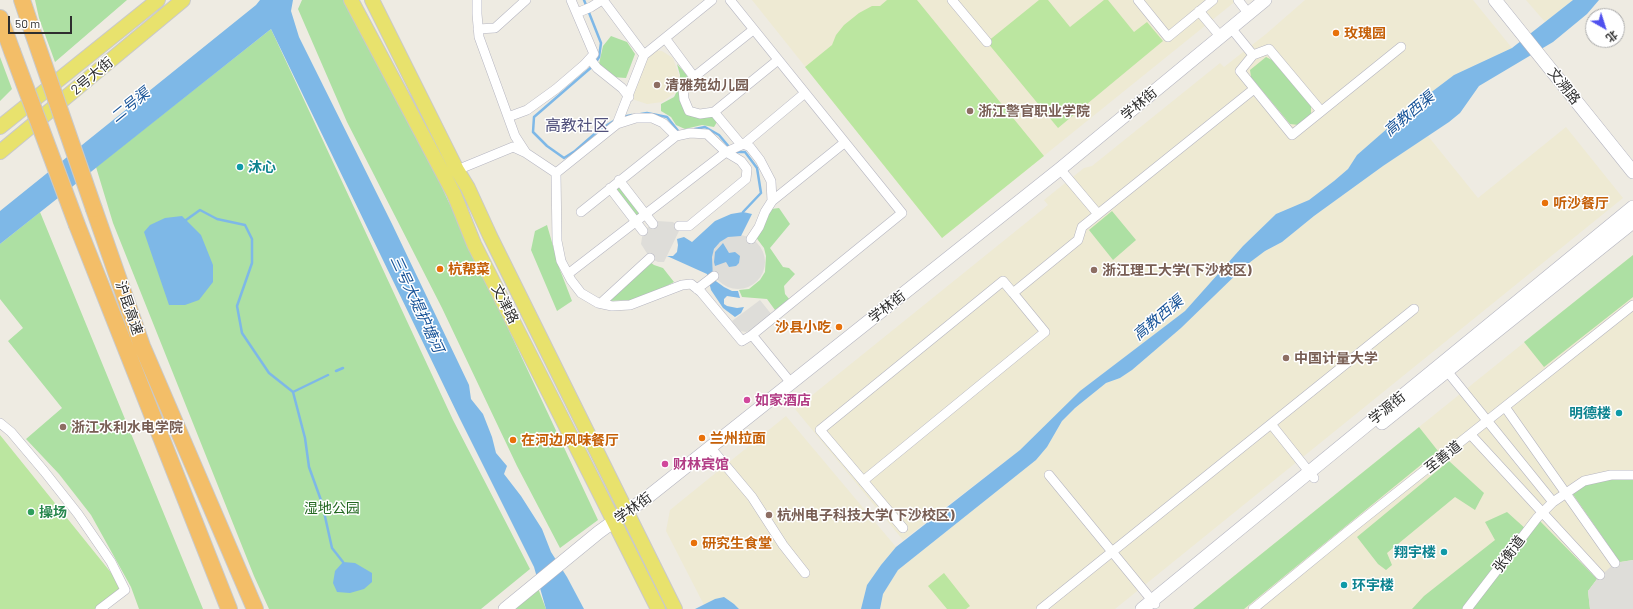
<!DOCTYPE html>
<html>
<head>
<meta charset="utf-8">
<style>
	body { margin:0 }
	#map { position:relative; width:1633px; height:609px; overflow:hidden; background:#eeebe2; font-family:Barlow,"Noto Sans SC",sans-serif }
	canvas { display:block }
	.north { position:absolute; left:1585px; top:8px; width:40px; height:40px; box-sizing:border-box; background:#fff; border:1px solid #ababab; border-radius:50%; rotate:141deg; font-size:11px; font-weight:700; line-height:16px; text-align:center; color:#2e2e2e }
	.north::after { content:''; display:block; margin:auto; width:14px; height:18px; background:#4f50ee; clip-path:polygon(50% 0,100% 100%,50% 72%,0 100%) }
	.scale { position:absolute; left:8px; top:16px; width:64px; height:18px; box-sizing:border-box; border:2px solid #2e2e2e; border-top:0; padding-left:5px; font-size:12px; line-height:14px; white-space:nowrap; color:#2e2e2e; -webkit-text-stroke:3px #fff; paint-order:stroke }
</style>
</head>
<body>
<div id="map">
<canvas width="1633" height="609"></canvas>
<div class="north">北</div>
<div class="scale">50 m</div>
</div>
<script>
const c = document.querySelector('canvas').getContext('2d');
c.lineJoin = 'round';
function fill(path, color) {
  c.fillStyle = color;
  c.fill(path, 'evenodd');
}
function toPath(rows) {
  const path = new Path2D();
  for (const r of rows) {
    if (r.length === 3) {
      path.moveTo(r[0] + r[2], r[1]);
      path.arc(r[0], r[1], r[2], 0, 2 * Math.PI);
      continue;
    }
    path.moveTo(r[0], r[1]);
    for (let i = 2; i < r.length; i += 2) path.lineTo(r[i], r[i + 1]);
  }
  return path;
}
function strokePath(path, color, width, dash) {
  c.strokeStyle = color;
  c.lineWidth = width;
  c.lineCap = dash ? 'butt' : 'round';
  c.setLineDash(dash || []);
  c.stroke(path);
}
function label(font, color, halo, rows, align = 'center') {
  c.font = font + ' Barlow,"Noto Sans SC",sans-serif';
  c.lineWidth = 3;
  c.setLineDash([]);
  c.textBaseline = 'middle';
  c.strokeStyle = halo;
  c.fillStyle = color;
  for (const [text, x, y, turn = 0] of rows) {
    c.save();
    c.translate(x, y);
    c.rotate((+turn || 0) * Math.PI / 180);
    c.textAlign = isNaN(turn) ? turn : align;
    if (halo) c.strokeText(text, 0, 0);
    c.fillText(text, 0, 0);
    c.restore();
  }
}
const education = toPath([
	[752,0,1237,0,942,238],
	[1305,0,1473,0,1512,48,1454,75,1413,106,1357,155,1348,169,1334,181,1309,200,1276,214,1243,246,1185,311,1080,391,1020,450,903,540,795,409,1048,205,1044,200,1084,168,1092,166,1220,63,1224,67,1266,34],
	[1526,0,1573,0,1545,22],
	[650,50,662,51,673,58,679,76,675,93,662,102,647,104,632,99],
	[1566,127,1623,198,1115,609,880,609,883,594,898,570,1036,460,1047,447,1062,421,1075,408,1106,383,1120,378,1132,370,1181,328,1245,266,1265,251,1282,242,1314,216,1383,166,1428,136,1478,198],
	[1633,255,1633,609,1193,609,1419,427],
	[786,416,896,547,881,565,867,585,861,609,739,609,734,604,715,599,704,605,666,531,670,510]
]);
const green = toPath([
	[35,0,127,0,55,62,39,18],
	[302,0,354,0,598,520,560,548,517,466,442,308,347,122,298,9],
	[271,29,453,420,530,569,481,609,269,609,254,576,113,223,96,167],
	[611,36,627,42,635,54,626,78,612,77,598,68,603,46],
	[0,57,12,89,0,101],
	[1266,57,1272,60,1311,106,1311,115,1299,125,1290,124,1251,77,1250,70],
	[677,64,686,74,692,85,687,92,689,105,698,111,713,115,717,122,714,127,702,125,685,129,676,125,671,117,661,111,661,104,674,97,679,87,680,75],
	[619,185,640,213,635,218,613,189],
	[779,208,790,224,770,248,783,267,789,268,795,274,784,286,785,294,790,300,775,310,767,299,742,297,739,290,749,289,760,280,765,272,766,256,764,248,755,236,771,209],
	[1112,211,1136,240,1113,260,1089,230],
	[40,212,203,609,139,609,131,587,91,515,59,474,26,439,62,408,8,341,23,328,0,299,0,244],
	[547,225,560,270,572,301,557,311,531,250,535,231],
	[1633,255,1633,297,1544,367,1524,342],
	[650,262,654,265,663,268,674,282,653,293,631,300,608,301],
	[1419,427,1438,451,1244,609,1193,609],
	[1449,461,1484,493,1475,510,1455,497,1387,553,1392,565,1386,570,1378,564,1357,537],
	[1633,475,1633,560,1620,562,1570,490,1584,481],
	[1507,512,1527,530,1537,518,1597,579,1588,591,1590,609,1412,609,1424,596,1495,540,1485,522],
	[536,583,546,609,504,609]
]);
const pitch = toPath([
	[887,0,917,0,1044,156,942,238,805,67,832,45,836,35,844,25,859,13,872,6,880,6],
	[1039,0,1048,0,1070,27,1104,0,1108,0,1134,32,1147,22,1163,41,1058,128,987,42],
	[0,435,125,590,100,609,0,609],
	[944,573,970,606,966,609,947,609,928,586]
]);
const plaza = toPath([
	[657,221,673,222,679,226,679,231,664,262,658,262,650,258,641,244,643,231],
	[738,262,27],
	[760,300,772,315,752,330,746,332,740,331,732,321],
	[1633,560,1633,609,1590,609,1588,591,1597,579,1615,563]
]);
const water = toPath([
	[260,0,293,0,291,11,299,37,393,226,469,385,471,399,483,414,492,437,496,453,507,466,504,474,521,496,542,529,551,552,567,577,584,609,546,609,534,567,459,417,271,29,0,244,0,211,256,5],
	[1573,0,1599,0,1587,14,1553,42,1479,86,1460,113,1449,122,1383,166,1314,216,1282,242,1265,251,1245,266,1181,328,1132,370,1120,378,1106,383,1075,408,1062,421,1047,447,1036,460,898,570,883,594,880,609,861,609,867,585,881,565,896,547,1020,450,1080,391,1185,311,1243,246,1276,214,1309,200,1334,181,1348,169,1357,155,1413,106,1454,75,1512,48],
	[743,212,752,214,741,236,728,237,720,242,714,249,712,257,713,279,724,287,732,291,738,291,740,298,727,296,724,299,724,304,727,306,737,308,744,307,741,313,735,317,723,308,711,290,707,274,667,256,673,256,677,252,678,245,677,239,684,237,692,242,715,221,731,214],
	[182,216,201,235,213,265,213,282,199,300,185,305,169,305,144,232,150,225,165,218],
	[723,243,729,253,735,252,740,256,739,263,736,266,729,267,726,262,715,266,714,262,715,252],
	[343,562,355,563,372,573,372,582,364,589,350,593,337,592,333,583,335,571],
	[724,597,734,604,739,609,695,609,715,599]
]);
const stream = toPath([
	[584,0,601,43,599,57,594,65,534,117,533,132,547,146,564,158,575,151,599,130,617,119],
	[641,114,647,113,667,117,679,132,680,132],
	[622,117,632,115],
	[695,129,705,127,719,135,730,148],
	[735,152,745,152,757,168,761,193,743,212],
	[186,220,200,210,217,219,245,225,252,239,252,263,237,306,242,333,269,373,293,392,305,438,309,467,322,503,332,548,343,562],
	[336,371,343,368],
	[293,392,328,375]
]);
const street = toPath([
	[477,0,477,14,479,37,515,136,526,153,556,173,557,241,561,261,571,280,581,293,598,303,612,306,630,305,682,285,691,284,701,292,742,341,752,335,791,383],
	[603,0,644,55],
	[730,0,902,213,752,335],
	[952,0,987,42],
	[1138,0,1168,37,1213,0],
	[1238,0,1248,13],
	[1199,11,1220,36],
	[577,13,591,7,602,0],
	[1231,28,1253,55,1269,49,1321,111],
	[478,29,495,28,526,0],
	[665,38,694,77,753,30],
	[1253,55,1240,71,1292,135,1401,47],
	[590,59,597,68,622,88,629,97],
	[694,77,683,89,684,99,689,111,700,114,714,112,778,60],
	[714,112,739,142,750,147,760,160,771,181,772,201,765,212,759,227,751,239],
	[508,117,527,110,556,89,584,65,594,54,571,0],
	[617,124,644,55,712,0],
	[1060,169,1098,214],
	[457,170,513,147,526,153],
	[556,173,617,124,636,118,652,118,663,123,676,136,690,133,707,134,726,152,741,161,747,169,746,179,689,226,679,226],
	[619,180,653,224],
	[610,188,643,231],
	[772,201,844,143],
	[581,212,676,136],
	[568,274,726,152,744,144,805,93],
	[697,289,714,276],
	[601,303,650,258],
	[1447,371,1553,502],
	[1505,407,1615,563],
	[0,423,11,432,44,471,78,514,111,562,125,590,100,609],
	[1271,424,1314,478],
	[1471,435,1600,575],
	[710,447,752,497,783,545,805,573],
	[1049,475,1155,604],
	[863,481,1045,332,1013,293],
	[903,528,820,430,1003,281,1013,293,1078,240,1082,227,1254,89],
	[1041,609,1414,309],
	[1253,609,1347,532,1633,305],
	[1467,609,1537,518,1553,502,1584,481,1611,475,1633,475]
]);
const secondary = toPath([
	[1495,0,1633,172],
	[1382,423,1633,222],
	[505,609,599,532,649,496,1060,169,1265,0],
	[1142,609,1633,207]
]);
const primary = toPath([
	[351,0,454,194,474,244,658,609],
	[372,0,457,170,468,188,490,236,675,609],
	[0,127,158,0],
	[0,152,183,0]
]);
const highway = toPath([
	[22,0,33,33],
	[0,18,12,51],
	[94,209,142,346,255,609],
	[77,225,229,609]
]);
const highwayBridge = toPath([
	[33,33,94,209],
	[12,51,77,225]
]);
const markers = [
	[1336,33,4,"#e8710a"],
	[657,85,4,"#8d6e63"],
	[970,111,4,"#8d6e63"],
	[240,167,4,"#0f9aa8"],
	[1545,203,4,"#e8710a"],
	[440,269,4,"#e8710a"],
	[1094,270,4,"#8d6e63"],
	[839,327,4,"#e8710a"],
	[1286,358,4,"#8d6e63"],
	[747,400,4,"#d1479c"],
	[1619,413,4,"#0f9aa8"],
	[63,427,4,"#8d6e63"],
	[702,438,4,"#e8710a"],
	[513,440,4,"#e8710a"],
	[665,464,4,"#d1479c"],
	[31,512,4,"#2e9e5b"],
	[769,515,4,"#8d6e63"],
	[694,543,4,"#e8710a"],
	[1444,552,4,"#0f9aa8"],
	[1344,585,4,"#0f9aa8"]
];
const foodNames = [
	["玫瑰园",1344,33],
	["听沙餐厅",1553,203],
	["杭帮菜",448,269],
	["沙县小吃",831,327,"right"],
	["兰州拉面",710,438],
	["在河边风味餐厅",521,440],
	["研究生食堂",702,543]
];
const streetNames = [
	["2号大街",92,76,-40],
	["文溯路",1564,86,51],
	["学林街",1139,104,-40],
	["文津路",505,304,63],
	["学林街",887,307,-38],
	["沪昆高速",129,308,71],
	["学源街",1387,408,-39],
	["至善道",1443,457,-38],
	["学林街",633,508,-36],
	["张衡道",1509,554,-53]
];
const educationNames = [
	["清雅苑幼儿园",665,85],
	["浙江警官职业学院",978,111],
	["浙江理工大学(下沙校区)",1102,270],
	["中国计量大学",1294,358],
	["浙江水利水电学院",71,427],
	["杭州电子科技大学(下沙校区)",777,515]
];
const cultureNames = [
	["沐心",248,167],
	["明德楼",1611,413,"right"],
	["翔宇楼",1436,552,"right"],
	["环宇楼",1352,585]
];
const hotelNames = [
	["如家酒店",755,400],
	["财林宾馆",673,464]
];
const parkNames = [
	["湿地公园",332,508]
];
const leisureNames = [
	["操场",39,512]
];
const waterNames = [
	["二号渠",130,105,-39],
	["高教西渠",1409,114,-40],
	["三号大堤护塘河",417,304,65],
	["高教西渠",1158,318,-40]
];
const quarterNames = [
	["高教社区",577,126]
];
fill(education, '#eeead3');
fill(green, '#ade0a3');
fill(pitch, '#bbe6a0');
fill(plaza, '#deddd9');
fill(water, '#7eb8e7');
strokePath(stream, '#7eb8e7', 2.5);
strokePath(street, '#b5b5c0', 10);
strokePath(secondary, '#b5b5c0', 14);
strokePath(primary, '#c9c9c9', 16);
strokePath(highway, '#c9c9c9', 18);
strokePath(street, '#fff', 9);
strokePath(secondary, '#fff', 13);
strokePath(primary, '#e8e26d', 14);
strokePath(highway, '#f3be68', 16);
strokePath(highwayBridge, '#c9c9c9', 18, []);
strokePath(highwayBridge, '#f3be68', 16);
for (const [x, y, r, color] of markers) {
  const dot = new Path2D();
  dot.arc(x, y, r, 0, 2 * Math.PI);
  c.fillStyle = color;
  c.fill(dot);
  strokePath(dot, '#fff', 1.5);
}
label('bold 14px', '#c56008', '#fff', foodNames, 'left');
label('14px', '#2e2e2e', '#fff', streetNames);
label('bold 14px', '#785e54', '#fff', educationNames, 'left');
label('bold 14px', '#0d838f', '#fff', cultureNames, 'left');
label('bold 14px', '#b23c85', '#fff', hotelNames, 'left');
label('14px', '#236821', '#fff', parkNames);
label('bold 14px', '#27864d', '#fff', leisureNames, 'left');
label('italic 15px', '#185498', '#fff', waterNames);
label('16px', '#51517c', '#fff', quarterNames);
</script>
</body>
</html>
